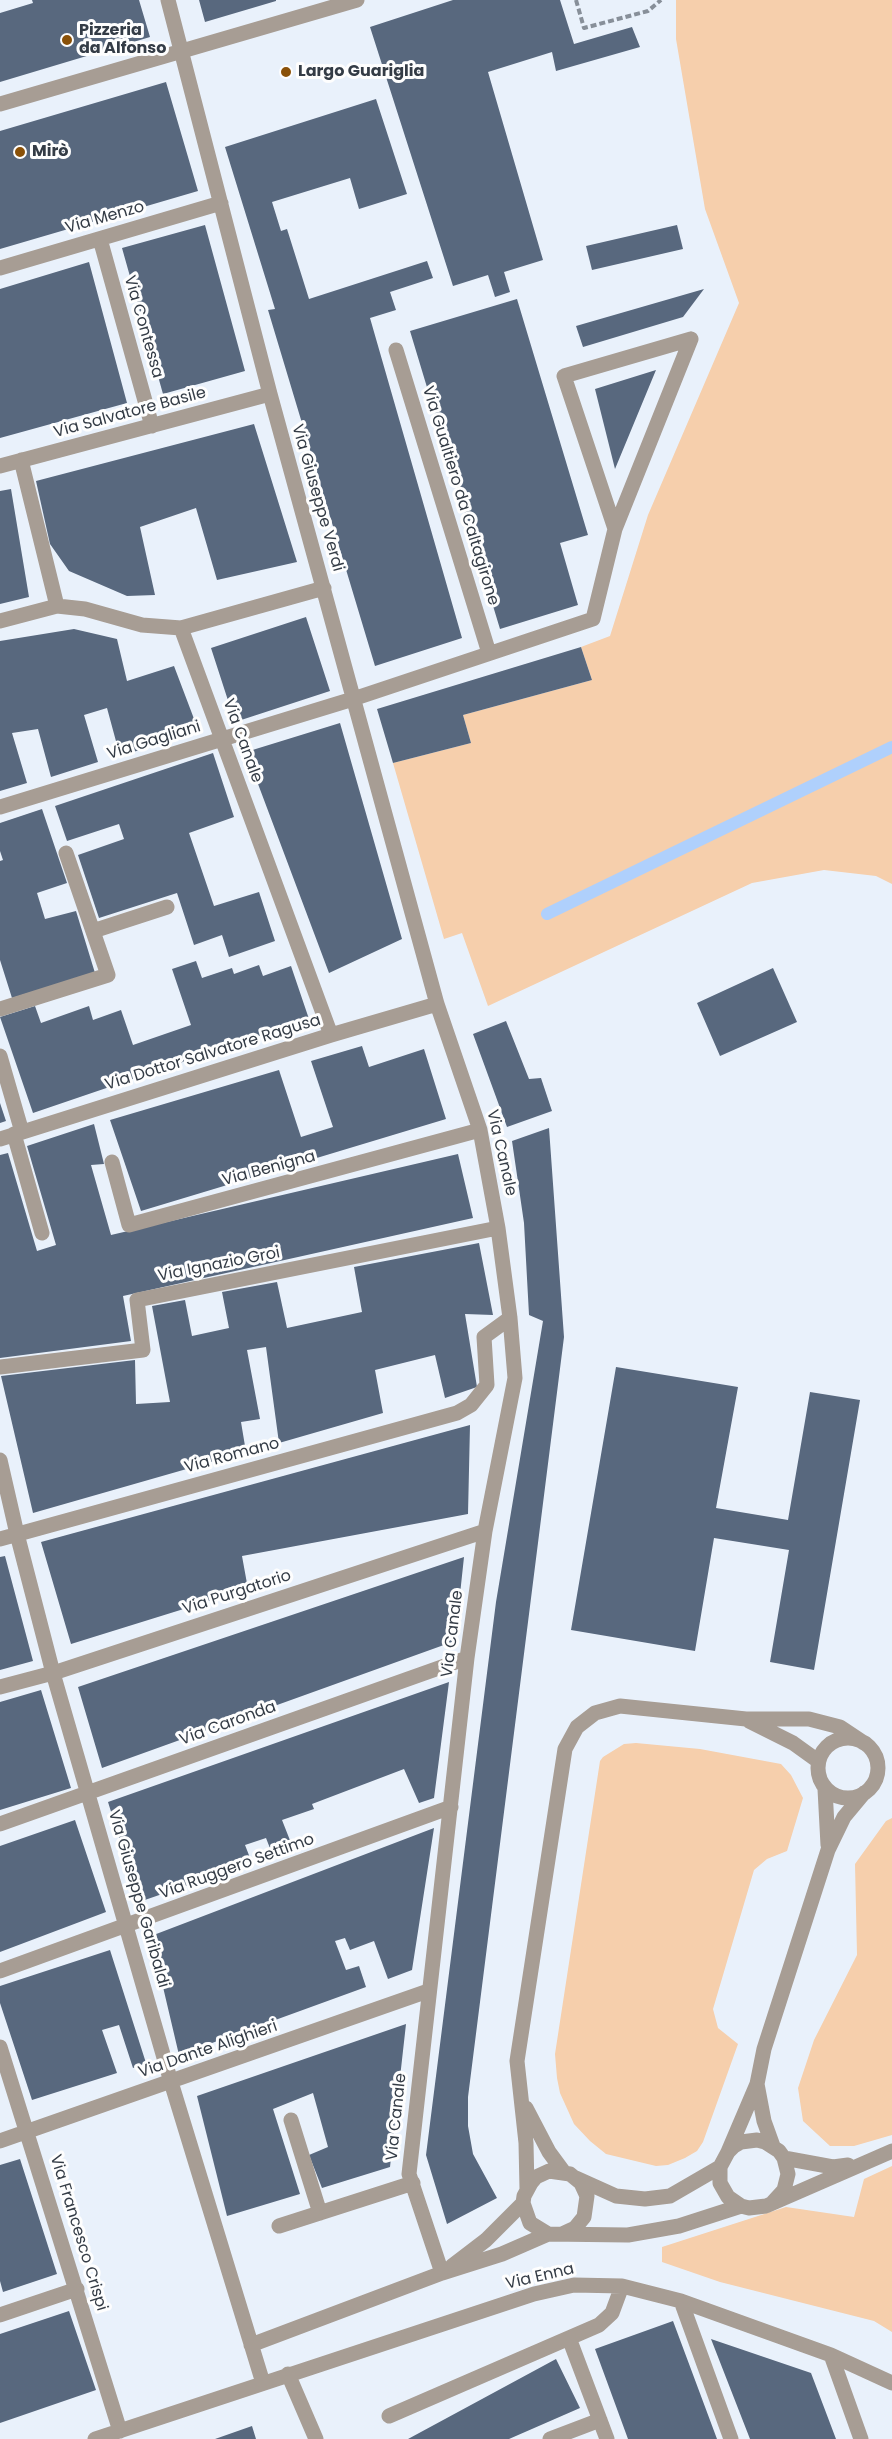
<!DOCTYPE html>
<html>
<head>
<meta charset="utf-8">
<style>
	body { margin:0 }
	canvas { display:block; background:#e9f1fb }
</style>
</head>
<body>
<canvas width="892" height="2439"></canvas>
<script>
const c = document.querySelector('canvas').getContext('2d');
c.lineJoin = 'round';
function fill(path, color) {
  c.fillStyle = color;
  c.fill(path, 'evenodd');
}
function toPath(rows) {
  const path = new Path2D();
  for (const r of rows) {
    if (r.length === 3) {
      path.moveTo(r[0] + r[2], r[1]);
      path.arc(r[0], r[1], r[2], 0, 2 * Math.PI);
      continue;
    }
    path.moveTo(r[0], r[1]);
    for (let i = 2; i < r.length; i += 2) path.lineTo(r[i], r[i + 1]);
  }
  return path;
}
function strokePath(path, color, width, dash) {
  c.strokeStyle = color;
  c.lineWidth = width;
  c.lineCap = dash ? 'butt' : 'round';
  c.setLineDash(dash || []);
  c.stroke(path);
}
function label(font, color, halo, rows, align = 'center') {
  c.font = font + ' Poppins,sans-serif';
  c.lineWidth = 6;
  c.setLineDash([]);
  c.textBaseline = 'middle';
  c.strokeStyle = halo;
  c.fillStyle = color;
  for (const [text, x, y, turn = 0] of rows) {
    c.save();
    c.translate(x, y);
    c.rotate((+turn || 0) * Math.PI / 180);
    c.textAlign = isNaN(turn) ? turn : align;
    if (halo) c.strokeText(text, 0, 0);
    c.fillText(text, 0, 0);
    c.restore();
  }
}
const green = toPath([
	[676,0,892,0,892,884,876,876,824,870,752,883,488,1006,462,933,444,939,393,763,471,743,463,715,592,680,581,647,610,636,648,515,739,303,705,209,676,39],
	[636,1743,700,1749,781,1764,791,1775,803,1798,787,1851,767,1859,754,1870,713,2009,718,2028,738,2044,703,2142,697,2151,685,2158,668,2165,656,2166,606,2154,590,2141,574,2124,560,2093,557,2078,555,2054,600,1761,603,1757,624,1744],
	[892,1818,892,2135,854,2146,830,2146,803,2121,798,2088,814,2040,857,1955,855,1864,886,1821],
	[892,2166,892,2332,874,2321,720,2282,662,2262,662,2247,786,2207,854,2217,864,2179]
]);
const stream = toPath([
	[547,914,892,747]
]);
const building = toPath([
	[32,0,139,0,150,37,0,82,0,13,33,3],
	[199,0,276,0,276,1,205,22],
	[453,0,560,0,574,44,632,27,640,47,556,71,552,52,488,72,543,260,504,272,510,292,495,297,488,275,453,286,370,27],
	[166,82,198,191,0,249,0,131],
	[376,99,407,194,359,209,350,178,272,202,281,231,287,229,309,299,427,261,433,278,390,292,396,310,370,318,462,638,375,666,268,310,275,309,225,147],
	[205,225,245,371,163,394,122,248],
	[677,225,683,249,592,270,586,246],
	[89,262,127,403,0,438,0,289],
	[704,289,683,317,583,347,576,326],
	[517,299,588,535,560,543,578,605,500,629,410,331],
	[656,370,615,469,595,389],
	[254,424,297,562,217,580,196,508,140,527,155,595,127,596,69,571,50,544,36,481],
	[11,489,29,597,0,604,0,491],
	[306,617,330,691,235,722,211,648],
	[74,629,117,639,127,681,174,666,199,732,120,756,107,708,84,715,98,762,51,777,38,729,12,733,27,783,0,791,0,641],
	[581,647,592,680,463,715,471,743,393,763,377,709],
	[340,723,402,939,329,973,246,752],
	[213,753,234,817,189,833,214,906,259,892,275,941,229,957,222,935,194,945,177,893,99,918,78,855,124,839,119,824,67,841,55,806],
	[42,809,67,883,37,893,45,919,76,911,95,973,12,998,0,960,0,861,3,860,0,851,0,823],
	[196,961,202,978,232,968,234,974,259,965,263,976,291,966,309,1019,33,1113,0,1017,35,1006,41,1023,89,1006,93,1020,121,1010,133,1045,191,1025,172,969],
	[773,968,797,1022,720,1056,697,1003],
	[506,1021,529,1079,541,1078,552,1111,507,1127,473,1034],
	[362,1046,369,1067,424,1049,446,1119,141,1211,110,1120,279,1070,301,1137,333,1127,311,1061],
	[0,1103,6,1121,0,1123],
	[94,1124,104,1164,91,1165,111,1235,458,1154,473,1218,123,1296,131,1341,0,1358,0,1155,8,1153,37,1251,56,1245,27,1146],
	[549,1128,564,1337,468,2097,468,2126,473,2154,497,2198,447,2224,426,2155,496,1602,543,1321,529,1315,524,1223,512,1141],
	[479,1243,493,1315,465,1314,477,1387,445,1398,435,1355,375,1370,383,1413,279,1443,266,1347,247,1350,260,1419,241,1422,246,1452,33,1513,1,1376,135,1360,136,1404,170,1402,152,1306,185,1300,192,1336,229,1328,222,1292,277,1282,287,1328,362,1312,354,1267],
	[616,1367,738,1387,716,1508,788,1520,810,1392,860,1400,814,1670,770,1662,789,1550,714,1538,695,1651,571,1630],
	[470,1425,468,1514,242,1556,248,1589,71,1644,41,1542],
	[5,1556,33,1661,0,1670,0,1557],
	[464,1557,455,1641,102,1768,78,1687],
	[449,1682,434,1798,419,1803,404,1769,312,1804,314,1809,282,1820,293,1848,273,1856,266,1838,245,1845,252,1863,139,1902,108,1802],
	[41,1690,71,1788,0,1810,0,1702],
	[75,1820,106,1912,0,1952,0,1846],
	[434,1828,412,1970,388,1979,374,1941,350,1950,345,1938,335,1941,346,1970,359,1966,366,1987,179,2055,151,1936],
	[110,1950,146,2063,133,2068,119,2025,102,2030,117,2073,32,2100,0,2003,0,1986],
	[406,2024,390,2167,322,2188,309,2155,328,2147,313,2093,273,2109,300,2194,227,2216,197,2096],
	[20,2159,57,2274,3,2292,0,2281,0,2165],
	[69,2311,96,2390,0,2423,0,2334],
	[673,2321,717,2439,628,2439,595,2349],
	[711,2339,811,2373,836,2439,750,2439],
	[556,2359,580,2408,509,2439,408,2439],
	[252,2426,256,2439,215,2439]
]);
const path = toPath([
	[576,0,584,28,648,11,661,0]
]);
const street = toPath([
	[168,0,270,394,437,1004,480,1130,498,1228,510,1318,515,1378,485,1531,467,1658,409,2174,442,2273],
	[0,104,357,0],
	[100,239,152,426],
	[0,268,221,203],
	[396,350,489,653],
	[21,460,57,606],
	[0,466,270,394],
	[615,529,564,376,691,339],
	[0,621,57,606,85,609,142,625,181,628,324,588],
	[181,628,331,1035],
	[0,807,353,699,593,619,615,529,691,339],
	[93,931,167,907],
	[0,1009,108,975,66,853],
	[0,1056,22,1132],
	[14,1134,42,1233],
	[0,1139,331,1035,437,1004],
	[112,1162,129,1225,480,1130],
	[0,1367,143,1350,137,1300,498,1228],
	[0,1460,17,1534,53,1673,171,2082,263,2383],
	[0,1539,457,1413,471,1405,487,1385,484,1337,510,1318],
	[0,1687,53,1673,485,1531],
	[749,1721,793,1743,818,1761],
	[848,1768,30],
	[825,1789,828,1845],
	[0,1824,467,1658],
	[0,1971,451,1807],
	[0,2047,120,2431],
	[757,2084,764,2121,773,2146],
	[526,2108,549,2152,563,2171],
	[291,2120,320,2213],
	[0,2141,428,1991],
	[728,2152,757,2084,764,2049,828,1850,844,1817,864,1793],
	[784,2158,833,2167,848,2165],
	[576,2178,616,2196,645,2199,670,2196,720,2167],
	[527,2189,526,2143,517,2061,565,1749,577,1727,595,1713,620,1706,746,1719,809,1719,840,1727,864,1743],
	[773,2202,784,2190,788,2174,784,2158,779,2151,765,2142,757,2140,741,2142,734,2146,728,2152,720,2167,720,2183,728,2197,741,2206,749,2208,766,2206,892,2151],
	[279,2226,413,2183],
	[562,2234,575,2228,584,2217,587,2196,581,2183,570,2174,549,2171,536,2177,531,2183,524,2196,523,2203,530,2223,548,2234,628,2235,679,2226,741,2206],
	[452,2266,486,2240,523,2203],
	[681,2301,731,2439],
	[0,2315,77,2289],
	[569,2338,607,2439],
	[251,2345,442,2273,502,2254,548,2234],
	[831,2355,861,2439],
	[288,2374,316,2439],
	[389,2416,599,2325,612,2313,622,2286],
	[95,2439,534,2294,574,2285,622,2286,681,2301,831,2355,892,2383],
	[550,2439,600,2420]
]);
const markers = [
	[67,40,6,"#8a5108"],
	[286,72,6,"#8a5108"],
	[20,152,6,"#8a5108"]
];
const poiNames = [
	["Pizzeria",79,31],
	["da Alfonso",79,49],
	["Largo Guariglia",298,72],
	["Mirò",32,152]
];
const streetNames = [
	["Via Menzo",105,218,-16],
	["Via Contessa",143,327,74],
	["Via Salvatore Basile",130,413,-15],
	["Via Gualtiero da Caltagirone",460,496,73],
	["Via Giuseppe Verdi",317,498,74],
	["Via Gagliani",154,741,-17],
	["Via Canale",242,741,70],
	["Via Dottor Salvatore Ragusa",213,1053,-17],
	["Via Canale",501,1153,77],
	["Via Benigna",269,1169,-15],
	["Via Ignazio Groi",219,1265,-11],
	["Via Romano",232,1456,-15],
	["Via Purgatorio",237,1593,-18],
	["Via Canale",453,1634,-83],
	["Via Caronda",228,1724,-20],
	["Via Ruggero Settimo",237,1867,-20],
	["Via Giuseppe Garibaldi",138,1899,74],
	["Via Dante Alighieri",208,2050,-19],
	["Via Canale",397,2117,-84],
	["Via Francesco Crispi",78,2233,73],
	["Via Enna",540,2277,-13]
];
fill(green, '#f6cfac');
strokePath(stream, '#afd0fc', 12);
fill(building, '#58687e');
strokePath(path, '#878f99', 4, [6, 3]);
strokePath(street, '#a79d94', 15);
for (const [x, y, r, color] of markers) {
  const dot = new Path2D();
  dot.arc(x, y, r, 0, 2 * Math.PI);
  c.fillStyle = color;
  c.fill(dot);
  strokePath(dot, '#fefefe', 2);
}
label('bold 16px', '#343c46', '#fefefe', poiNames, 'left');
label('16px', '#343c46', '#fefefe', streetNames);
</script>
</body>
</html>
